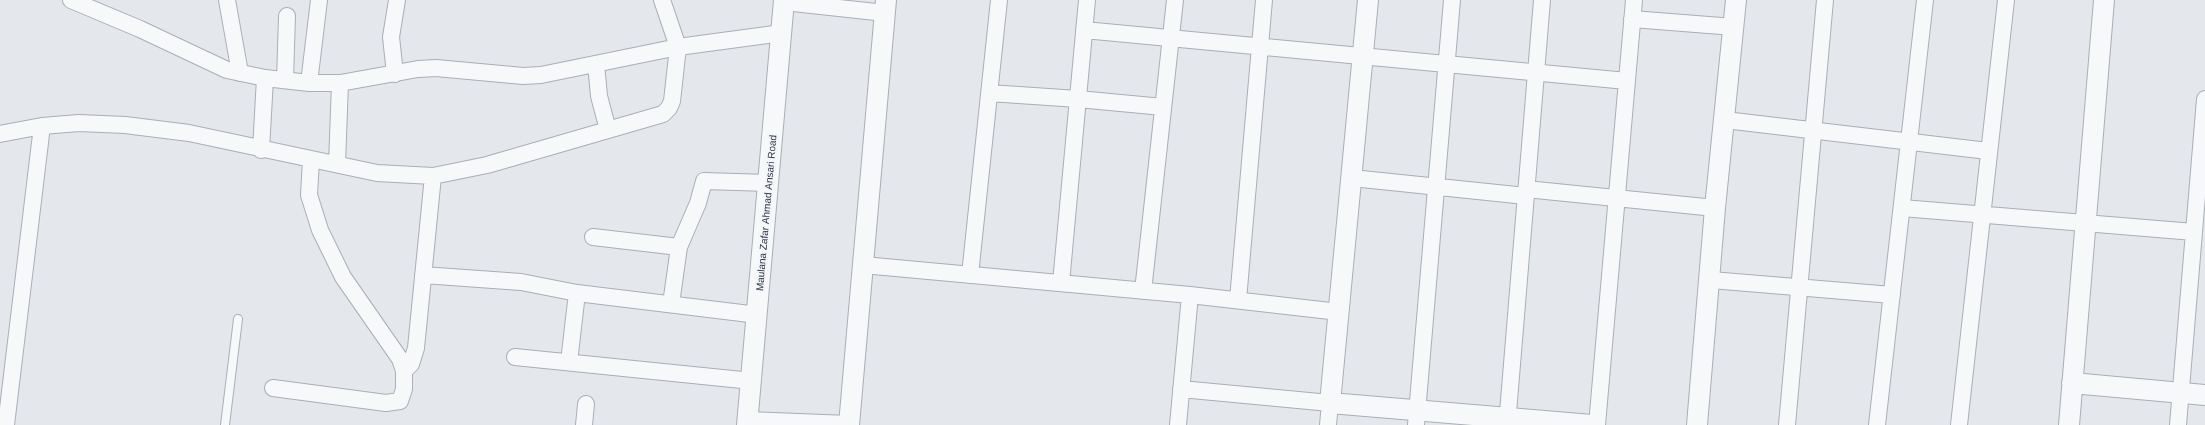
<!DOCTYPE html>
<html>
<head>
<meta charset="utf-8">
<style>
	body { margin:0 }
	canvas { display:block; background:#e4e7ec }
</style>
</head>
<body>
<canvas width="2205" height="425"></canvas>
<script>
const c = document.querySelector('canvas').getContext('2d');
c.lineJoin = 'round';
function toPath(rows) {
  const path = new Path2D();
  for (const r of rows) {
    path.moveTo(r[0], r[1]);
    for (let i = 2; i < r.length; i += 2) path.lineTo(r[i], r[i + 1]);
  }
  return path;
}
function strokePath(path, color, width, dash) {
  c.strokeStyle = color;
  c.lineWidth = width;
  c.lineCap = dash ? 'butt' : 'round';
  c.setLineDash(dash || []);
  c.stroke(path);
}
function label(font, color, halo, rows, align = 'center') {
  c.font = font + ' Helvetica,sans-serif';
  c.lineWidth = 4;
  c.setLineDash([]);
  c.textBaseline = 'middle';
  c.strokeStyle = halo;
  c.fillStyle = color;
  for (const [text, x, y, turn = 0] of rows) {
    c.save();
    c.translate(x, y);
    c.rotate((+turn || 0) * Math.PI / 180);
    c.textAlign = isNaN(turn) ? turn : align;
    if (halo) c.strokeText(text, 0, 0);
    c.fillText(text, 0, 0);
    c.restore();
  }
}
const service = toPath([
	[225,425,238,319]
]);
const minor = toPath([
	[71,0,140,29,227,70,265,78,309,83,340,83,418,69,436,68,523,76,541,75,678,47,782,33],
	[227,0,240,73],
	[784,2,885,13],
	[1632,19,1734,27],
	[1084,30,1627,81],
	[596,64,599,96,608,130],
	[395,74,391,37,397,0],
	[285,80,287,16],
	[309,83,319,0],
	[989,93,1078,99,1163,107],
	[1725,120,1988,151],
	[0,134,42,126,79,123,125,125,189,133,377,173,433,176,487,165,663,114,669,108,672,101,678,47,662,0],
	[261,150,265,78],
	[337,164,340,83],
	[1352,178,1526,196],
	[1526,189,1715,208],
	[1902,208,2194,232],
	[593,237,679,247],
	[863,265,1190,295,1339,312],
	[423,275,521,282,577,293,758,315],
	[970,275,999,0],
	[1711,280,1892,295],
	[1061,283,1087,0],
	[1143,291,1175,0],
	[1238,300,1264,0],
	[671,304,679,247,698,203,704,181,769,183],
	[515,357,752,381],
	[569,362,577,293],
	[404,371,411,364,416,348,433,176],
	[273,388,386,403,400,401,404,389,404,371,400,359,343,277,320,230,309,195,311,159],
	[1181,389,1330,403,1328,425],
	[747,420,849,424],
	[6,425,42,126],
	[584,425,586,404],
	[1178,425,1190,295],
	[1416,425,1452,0],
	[1507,425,1542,0],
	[1597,425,1634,0],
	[1787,425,1825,0],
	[1877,425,1925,0],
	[1959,425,2006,0],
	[2178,425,2205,99]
]);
const tertiary = toPath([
	[1368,0,1330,403,1592,425],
	[2072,383,2205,395],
	[747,425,784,0],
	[849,425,886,0],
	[1697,425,1715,208,1736,0],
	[2069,425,2104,0]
]);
const streetNames = [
	["Maulana Zafar Ahmad Ansari Road",767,213,-85]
];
strokePath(service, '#a9aeb7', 10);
strokePath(minor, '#a9aeb7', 18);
strokePath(tertiary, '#a9aeb7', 22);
strokePath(service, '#f7f8fa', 8);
strokePath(minor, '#f7f8fa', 16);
strokePath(tertiary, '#f7f8fa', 20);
label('10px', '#2b3445', '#f4f6f9', streetNames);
</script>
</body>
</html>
